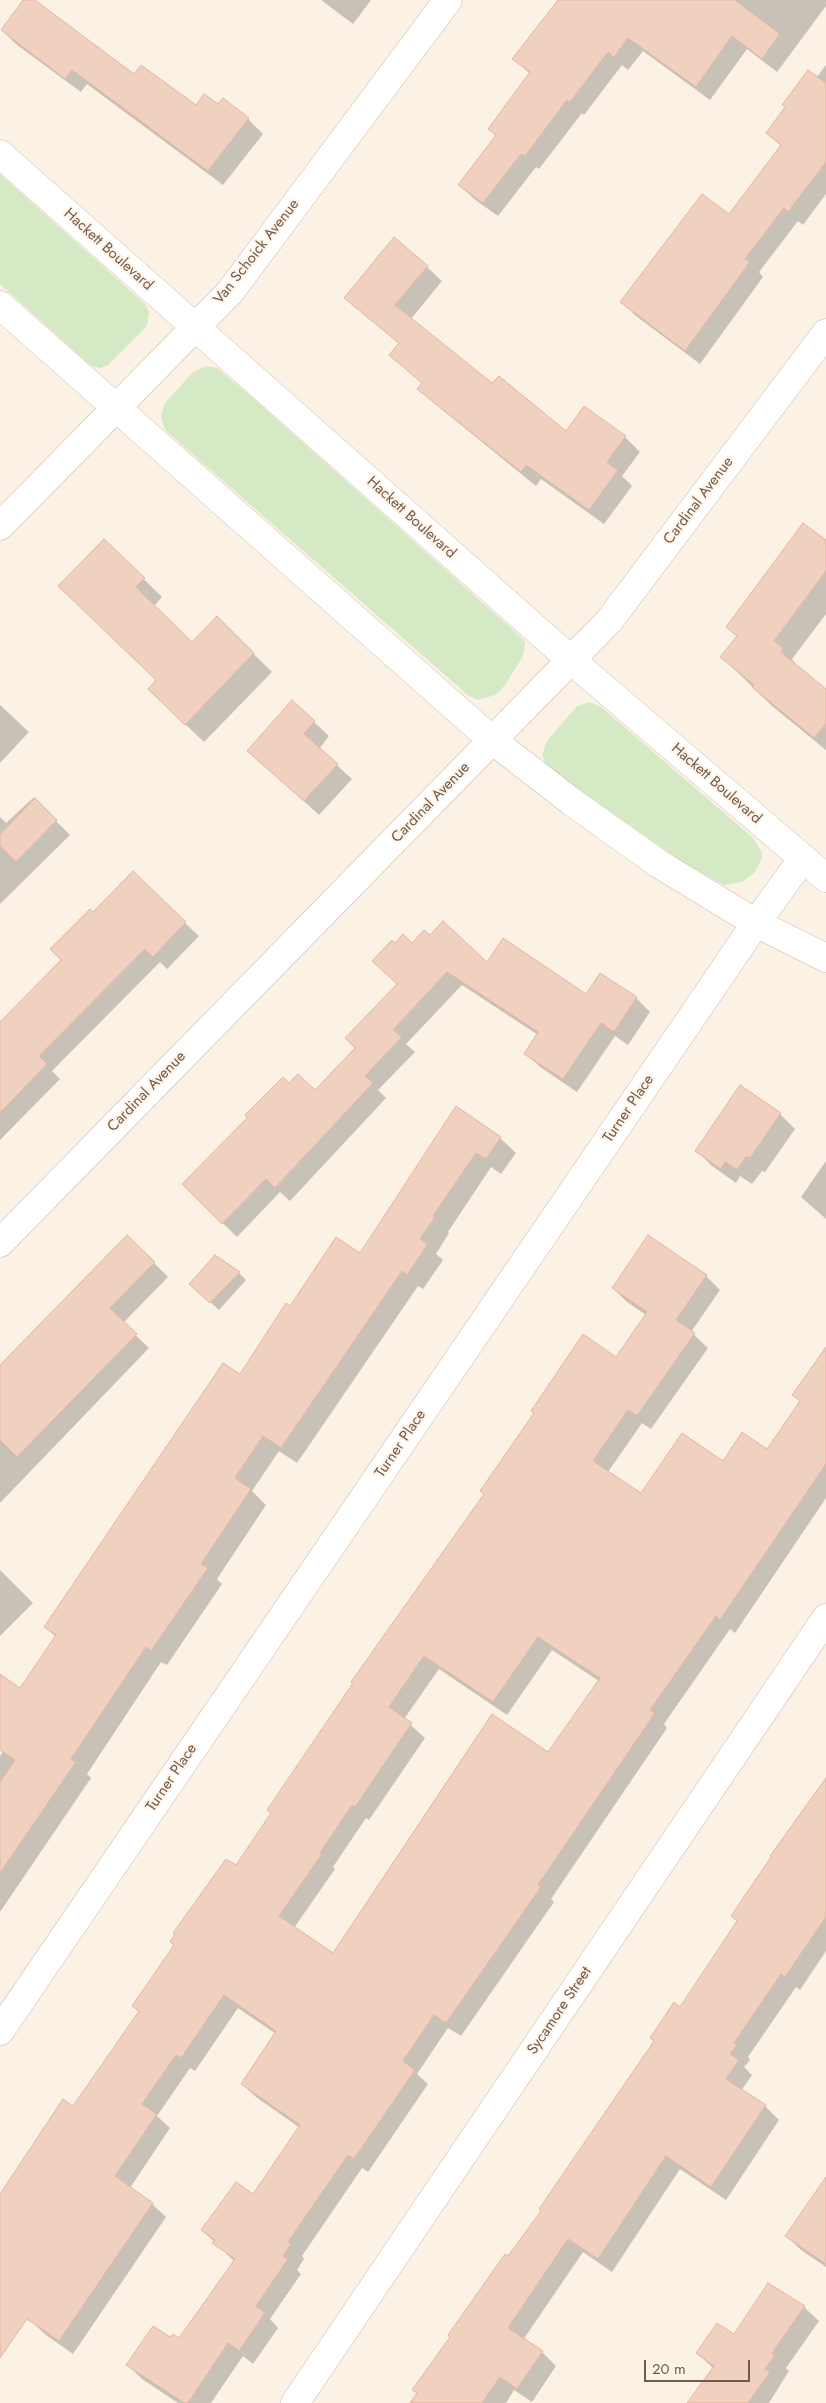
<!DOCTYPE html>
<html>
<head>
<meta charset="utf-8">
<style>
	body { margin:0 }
	#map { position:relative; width:826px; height:2403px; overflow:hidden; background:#fbf2e5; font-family:Jost,sans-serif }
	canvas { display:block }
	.scale { position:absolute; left:644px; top:2360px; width:106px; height:22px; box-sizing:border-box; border:2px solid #73584b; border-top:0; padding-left:6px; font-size:15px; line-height:18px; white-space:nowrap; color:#73584b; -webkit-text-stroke:4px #fef6eb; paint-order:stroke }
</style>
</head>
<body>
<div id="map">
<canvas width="826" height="2403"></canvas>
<div class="scale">20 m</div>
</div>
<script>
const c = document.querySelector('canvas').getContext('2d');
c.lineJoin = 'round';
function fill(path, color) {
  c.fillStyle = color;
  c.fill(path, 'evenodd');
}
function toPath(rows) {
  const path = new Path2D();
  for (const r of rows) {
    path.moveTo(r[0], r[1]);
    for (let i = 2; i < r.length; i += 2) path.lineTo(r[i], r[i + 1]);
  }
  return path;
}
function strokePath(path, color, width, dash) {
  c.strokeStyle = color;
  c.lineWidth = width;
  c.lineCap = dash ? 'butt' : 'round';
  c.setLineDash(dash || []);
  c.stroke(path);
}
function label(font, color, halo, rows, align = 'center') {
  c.font = font + ' Jost,sans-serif';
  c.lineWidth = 4.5;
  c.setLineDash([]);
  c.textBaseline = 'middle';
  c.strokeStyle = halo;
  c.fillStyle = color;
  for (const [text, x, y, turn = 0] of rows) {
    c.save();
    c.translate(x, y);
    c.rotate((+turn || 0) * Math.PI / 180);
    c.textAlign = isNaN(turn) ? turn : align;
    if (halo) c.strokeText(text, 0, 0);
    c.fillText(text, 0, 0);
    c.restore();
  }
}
const green = toPath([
	[0,174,145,304,149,312,147,326,107,366,100,368,90,365,0,284],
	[207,366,217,368,254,399,522,638,525,642,523,656,505,685,495,695,478,700,469,696,165,430,161,416,165,403,193,372],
	[589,702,601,707,752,837,762,852,762,858,755,872,742,882,724,885,681,861,546,766,542,755,547,741,576,707]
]);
const shadow = toPath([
	[25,0,33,0,134,76,196,107,218,106,248,119,263,134,223,185,87,84,81,92,17,45,2,30],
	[321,0,371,0,353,24],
	[559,0,826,0,826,6,777,72,747,49,710,100,643,51,628,70,622,65,584,115,582,113,539,169,536,167,498,216,474,199,460,185,496,136,489,129,530,74,514,58],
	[826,65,826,194,803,225,798,221,759,272,763,277,700,364,636,316,622,302,730,216,782,147,772,136],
	[427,267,442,281,411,319,492,385,567,433,625,437,640,452,622,476,632,486,604,524,541,479,536,486,434,403,419,388,423,384,390,355,399,344,346,298],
	[104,540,162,597,154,606,192,644,217,618,272,672,204,742,167,707],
	[826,541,826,614,792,659,800,669,826,690,826,750,772,706,722,657,738,637,728,627],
	[0,705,29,732,0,763],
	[314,722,329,736,319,749,352,779,319,815,249,751],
	[33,798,70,835,0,904,0,817,6,823],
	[93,914,185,923,199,936,167,969,160,962,52,1071,60,1079,0,1140,0,1020,2,1022,63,960],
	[430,937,487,964,586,995,600,974,636,998,650,1012,628,1045,615,1036,577,1092,540,1067,526,1053,538,1035,462,985,406,1044,415,1052,378,1090,386,1098,290,1201,280,1192,237,1237,183,1184,289,1085,315,1092,356,1048,398,984,395,945,412,944],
	[456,1108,500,1138,516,1153,501,1174,491,1167,448,1232,449,1233,436,1254,443,1260,423,1289,418,1286,297,1463,279,1451,252,1491,266,1505,217,1579,222,1584,167,1665,161,1662,87,1774,91,1778,0,1912,0,1756,23,1722,56,1637,45,1627,240,1376,290,1308,360,1255],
	[780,1114,795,1129,765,1172,762,1171,752,1184,740,1176,736,1183,712,1166,697,1151],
	[826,1161,826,1219,801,1197],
	[127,1236,168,1277,123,1323,149,1348,0,1503,0,1367],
	[648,1237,706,1276,720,1290,691,1332,708,1348,651,1429,642,1423,608,1472,641,1494,724,1463,767,1451,801,1402,794,1395,826,1349,826,1498,735,1633,730,1629,664,1724,667,1728,551,1899,554,1902,461,2036,448,2028,417,2074,428,2084,368,2172,362,2168,302,2256,304,2259,297,2270,301,2274,270,2319,278,2328,253,2364,243,2356,211,2403,178,2403,142,2379,128,2365,170,2339,179,2339,234,2261,202,2230,253,2196,300,2128,256,2097,242,2084,276,2034,238,2008,195,2071,190,2068,157,2116,170,2128,130,2188,152,2204,166,2217,73,2354,46,2335,32,2322,79,2251,0,2306,0,2196,74,2107,140,2012,134,2006,617,1359,646,1315,627,1302,613,1288],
	[552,1650,599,1681,548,1754,333,1955,294,1928,335,1869,333,1867,366,1818,369,1820,425,1738,404,1719,439,1669,507,1715],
	[239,1273,246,1280,219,1310,198,1291],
	[0,1570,33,1603,0,1636],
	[826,1779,826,1951,800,1990,796,1987,748,2057,750,2060,744,2067,752,2075,741,2091,765,2106,779,2120,726,2200,680,2169,612,2272,583,2252,523,2340,542,2352,556,2366,532,2402,514,2390,506,2403,411,2403,681,2008,738,1922],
	[826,2179,826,2267,801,2250,787,2236],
	[804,2307,819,2321,786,2368,789,2371,769,2403,689,2403,713,2368,697,2353]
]);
const building = toPath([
	[23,0,35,0,134,74,141,65,196,105,204,94,218,104,223,98,249,118,208,171,72,70,65,79,1,30,23,0],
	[558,0,735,0,780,34,762,59,732,36,696,87,628,38,614,57,608,52,570,102,567,100,525,156,521,154,483,203,458,185,496,135,488,129,530,72,512,59,558,0],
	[808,70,826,83,826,162,788,212,784,208,745,259,750,262,685,351,620,302,702,194,729,214,781,145,766,133,785,107,782,105,808,70],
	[394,237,428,266,395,305,492,383,499,376,566,431,584,406,626,436,607,462,618,470,589,510,526,465,521,472,417,389,422,383,389,355,399,343,344,298,394,237],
	[803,523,826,540,826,571,774,641,783,648,781,652,826,689,826,724,814,738,752,687,754,685,720,657,737,636,726,627,803,523],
	[104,539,145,578,136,587,192,642,217,616,254,653,185,725,148,689,156,680,58,586,104,539],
	[292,700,315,721,304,734,338,764,304,801,247,751,292,700],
	[35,798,57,820,16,862,0,846,0,834,35,798],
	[133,871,186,922,153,957,145,949,39,1056,47,1064,0,1113,0,1022,61,960,50,949,90,909,93,912,133,871],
	[443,921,487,962,503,938,586,994,600,973,637,997,614,1032,601,1023,563,1079,524,1054,538,1032,447,972,393,1030,402,1037,365,1076,373,1083,275,1188,266,1179,222,1224,182,1184,247,1118,245,1115,283,1077,289,1083,298,1074,315,1090,355,1048,345,1038,397,984,372,961,392,940,395,943,403,934,412,943,424,930,430,935,443,921],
	[740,1085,781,1113,750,1158,746,1157,737,1170,725,1162,721,1169,695,1151,740,1085],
	[456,1106,501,1137,486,1159,476,1153,433,1216,435,1217,420,1239,428,1244,407,1275,402,1271,281,1448,263,1436,235,1478,251,1489,201,1564,208,1568,151,1651,146,1647,71,1759,76,1762,0,1873,0,1782,15,1760,0,1750,0,1674,20,1688,56,1635,44,1627,223,1363,240,1374,286,1303,290,1306,336,1237,360,1253,456,1106],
	[127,1235,155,1262,110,1308,137,1334,17,1457,0,1440,0,1365,127,1235],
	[648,1235,707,1275,676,1320,695,1333,637,1416,628,1410,593,1461,641,1493,682,1433,723,1461,742,1432,767,1449,800,1401,792,1395,826,1347,826,1464,720,1620,716,1616,650,1710,655,1713,538,1885,541,1887,446,2023,434,2015,403,2061,415,2070,354,2159,348,2155,288,2242,291,2244,283,2256,288,2259,256,2306,265,2313,239,2351,228,2343,188,2403,184,2403,126,2365,153,2326,170,2337,173,2334,179,2338,235,2259,212,2243,215,2240,201,2230,236,2182,253,2194,300,2125,241,2084,276,2031,224,1995,181,2058,176,2055,142,2104,157,2114,115,2176,153,2203,59,2341,27,2319,0,2358,0,2194,63,2099,73,2106,139,2011,132,2006,174,1945,170,1942,175,1934,173,1933,226,1859,236,1865,271,1813,267,1810,353,1683,351,1682,484,1494,480,1491,534,1413,531,1411,583,1334,616,1357,647,1312,612,1288,648,1235],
	[538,1637,600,1678,548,1752,492,1714,333,1953,279,1916,322,1854,320,1853,352,1805,355,1807,412,1723,389,1707,424,1656,493,1702,538,1637],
	[215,1255,240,1272,210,1303,189,1284,215,1255],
	[826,1778,826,1917,785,1977,781,1974,734,2043,737,2045,730,2054,739,2060,726,2079,766,2105,711,2187,666,2156,598,2259,568,2239,508,2328,543,2351,517,2389,500,2377,482,2403,410,2403,417,2393,412,2390,450,2337,448,2335,505,2254,508,2256,541,2211,539,2209,654,2041,650,2038,674,2002,680,2007,737,1921,731,1916,771,1857,770,1856,826,1778],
	[826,2177,826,2264,785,2236,826,2177],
	[768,2283,805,2306,772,2353,775,2355,765,2369,770,2372,748,2403,687,2403,714,2366,696,2353,717,2323,734,2334,768,2283]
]);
const minor = toPath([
	[0,526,230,292,448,0],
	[0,1243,609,621,826,333],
	[0,2031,756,923,803,858],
	[295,2403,826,1618]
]);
const tertiary = toPath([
	[0,154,571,660,826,878],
	[0,305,492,740,572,802,659,864,756,923,826,958]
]);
const streetNames = [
	["Hackett Boulevard",108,250,42],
	["Van Schoick Avenue",257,252,-52],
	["Cardinal Avenue",699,501,-53],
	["Hackett Boulevard",411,518,42],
	["Hackett Boulevard",716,784,41],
	["Cardinal Avenue",431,803,-46],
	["Cardinal Avenue",147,1092,-46],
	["Turner Place",629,1109,-56],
	["Turner Place",401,1444,-56],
	["Turner Place",172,1778,-56],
	["Sycamore Street",560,2011,-56]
];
fill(green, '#d5e9c4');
fill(shadow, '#0003');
fill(building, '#f0d0be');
strokePath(building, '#e2b59f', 1);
strokePath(minor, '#cdb9ac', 29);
strokePath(tertiary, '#cdb9ac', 29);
strokePath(minor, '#fff', 28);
strokePath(tertiary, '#fff', 28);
label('15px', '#73584b', '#fef6eb', streetNames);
</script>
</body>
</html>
